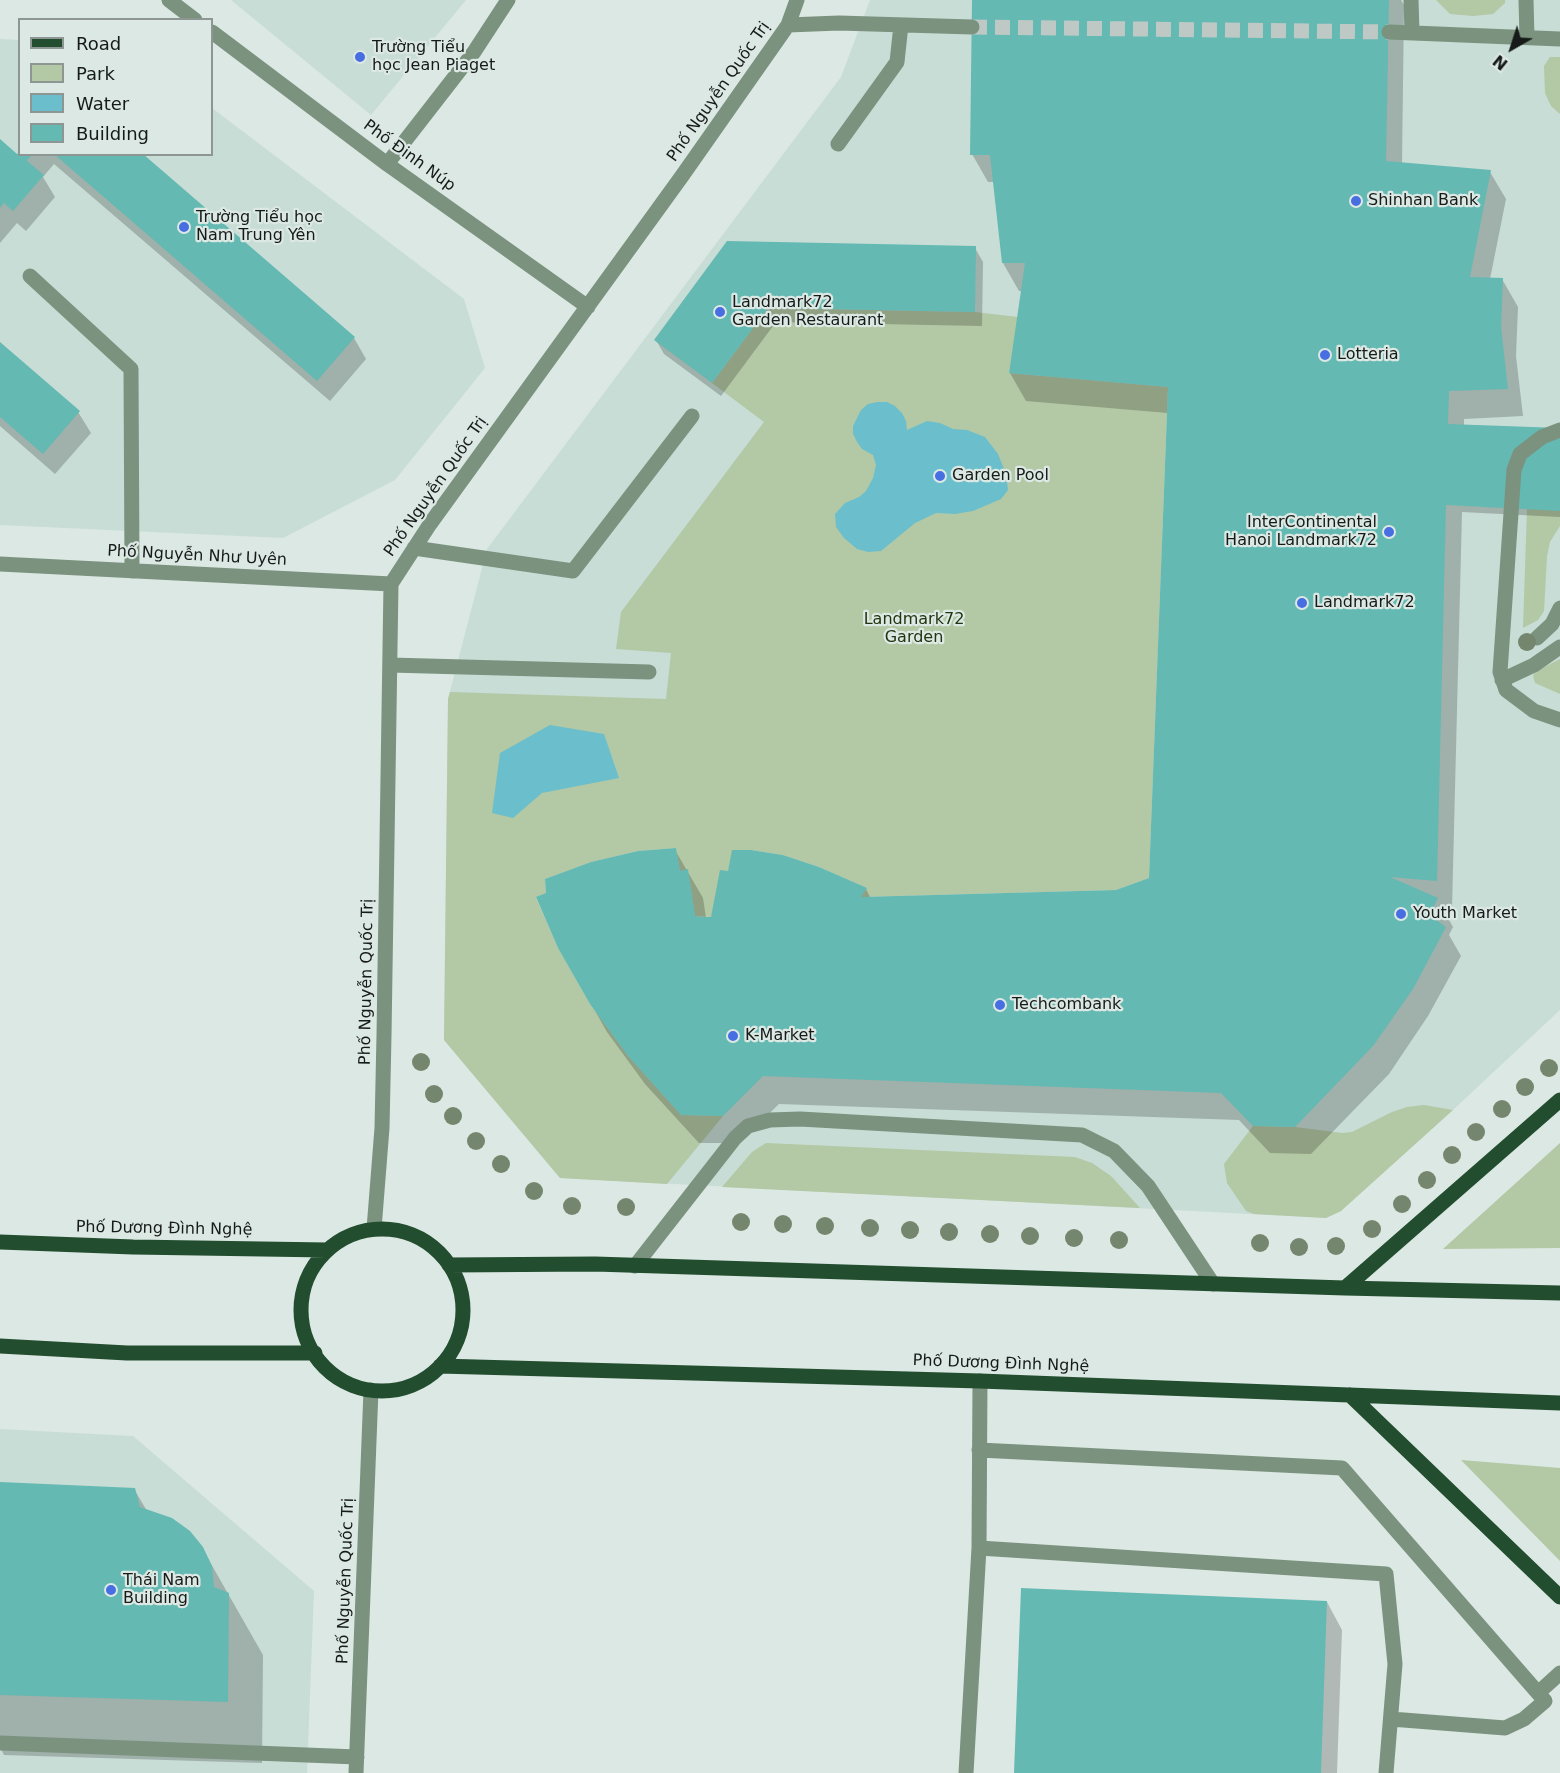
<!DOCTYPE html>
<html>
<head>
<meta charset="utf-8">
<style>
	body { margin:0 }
	#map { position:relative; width:1560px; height:1773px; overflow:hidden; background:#dce8e3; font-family:"DejaVu Sans",sans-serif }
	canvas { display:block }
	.legend { position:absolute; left:18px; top:18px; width:195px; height:138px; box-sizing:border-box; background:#dce8e3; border:2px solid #8d9692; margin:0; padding:8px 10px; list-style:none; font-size:18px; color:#161b19 }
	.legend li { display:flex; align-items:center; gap:12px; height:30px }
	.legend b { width:30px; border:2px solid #8d9692 }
	.north { position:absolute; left:1482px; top:18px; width:60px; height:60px; -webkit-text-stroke:4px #dce8e3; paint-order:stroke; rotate:219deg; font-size:16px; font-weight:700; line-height:24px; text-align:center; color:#161b19 }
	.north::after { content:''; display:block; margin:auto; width:21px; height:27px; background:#161b19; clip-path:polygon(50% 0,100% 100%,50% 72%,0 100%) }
</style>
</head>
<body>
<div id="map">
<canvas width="1560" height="1773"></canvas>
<ul class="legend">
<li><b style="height:8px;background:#224d2f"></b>Road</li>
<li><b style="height:16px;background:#b3c8a4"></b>Park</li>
<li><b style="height:16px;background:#6bbfcc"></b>Water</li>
<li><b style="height:16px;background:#64b9b3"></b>Building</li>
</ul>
<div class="north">N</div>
</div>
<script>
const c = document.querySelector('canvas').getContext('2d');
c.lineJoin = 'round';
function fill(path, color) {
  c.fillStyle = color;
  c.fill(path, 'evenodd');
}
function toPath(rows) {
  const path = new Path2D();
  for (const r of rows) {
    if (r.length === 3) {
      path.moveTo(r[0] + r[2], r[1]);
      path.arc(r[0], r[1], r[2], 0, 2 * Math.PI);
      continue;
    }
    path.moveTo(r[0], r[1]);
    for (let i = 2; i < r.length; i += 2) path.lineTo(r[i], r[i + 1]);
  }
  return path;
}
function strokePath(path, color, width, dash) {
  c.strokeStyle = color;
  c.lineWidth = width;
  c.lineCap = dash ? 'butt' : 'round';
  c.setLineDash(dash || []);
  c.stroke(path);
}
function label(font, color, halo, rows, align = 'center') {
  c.font = font + ' "DejaVu Sans",sans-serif';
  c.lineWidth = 4.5;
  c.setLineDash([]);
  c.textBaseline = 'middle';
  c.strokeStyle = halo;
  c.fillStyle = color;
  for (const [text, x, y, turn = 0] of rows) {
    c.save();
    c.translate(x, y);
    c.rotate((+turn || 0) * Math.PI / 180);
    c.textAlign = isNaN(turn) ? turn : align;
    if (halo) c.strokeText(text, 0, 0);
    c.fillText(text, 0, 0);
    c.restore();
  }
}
const built = toPath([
	[231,0,466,0,371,115],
	[870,0,1560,0,1560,1010,1453,1110,1341,1211,1326,1218,560,1178,444,1040,448,699,487,549,841,77],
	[0,39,19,40,20,154,212,154,212,108,464,299,485,368,395,480,283,538,0,525],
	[0,1429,133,1436,314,1591,307,1773,0,1773]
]);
const green = toPath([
	[1436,0,1505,0,1505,3,1493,14,1473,16,1450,14],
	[1550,57,1560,57,1560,114,1551,106,1545,93,1544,66],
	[768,308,975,312,1018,317,1009,373,1168,387,1149,878,1116,890,861,897,866,888,819,867,783,855,751,850,733,850,728,871,711,917,695,916,688,870,680,871,676,848,638,851,591,862,545,879,546,893,536,898,558,948,590,1004,628,1056,681,1115,723,1116,667,1184,560,1178,444,1040,448,699,450,692,666,699,671,653,616,649,621,612,764,422,712,383],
	[1560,450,1560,526,1550,542,1547,556,1544,611,1538,620,1523,628,1528,480],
	[1560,659,1560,694,1535,683,1533,676,1535,672],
	[1424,1105,1453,1110,1341,1211,1326,1218,1254,1214,1246,1211,1227,1183,1224,1164,1253,1126,1295,1127,1342,1133,1352,1132,1392,1112,1407,1107],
	[766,1143,1075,1157,1092,1163,1111,1176,1140,1208,722,1187,752,1152],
	[1560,1143,1560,1248,1443,1249],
	[1461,1460,1560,1468,1560,1561]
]);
const water = toPath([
	[877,402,887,402,895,406,902,413,906,421,907,430,927,421,940,423,953,429,967,430,985,437,998,454,1006,474,1008,490,1001,499,973,511,955,514,936,513,915,523,881,551,868,552,857,549,844,538,836,527,835,514,845,503,859,497,866,491,873,478,876,465,873,455,862,449,857,442,853,434,853,426,861,410,868,404],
	[550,725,604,734,619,778,542,793,513,818,492,813,500,753]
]);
const shadow = toPath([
	[974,0,1401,0,1404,5,1402,164,1490,172,1506,199,1490,279,1502,279,1518,307,1516,356,1523,416,1464,419,1464,426,1560,429,1560,517,1462,512,1452,908,1442,907,1453,927,1449,935,1461,956,1428,1016,1389,1074,1311,1154,1270,1153,1239,1120,779,1104,739,1143,699,1143,645,1084,607,1032,559,947,675,850,703,898,706,918,866,889,871,899,1116,892,1151,879,1168,413,1026,401,1010,373,1023,291,1019,291,1003,263,994,182,988,182,972,154],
	[0,141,17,156,141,154,354,338,366,359,330,401,54,164,43,177,55,197,26,231,17,223,0,243],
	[975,248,983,262,982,326,776,322,721,396,664,354,656,340],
	[0,344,78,412,91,433,55,474,0,426],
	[0,1484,134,1489,147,1511,202,1548,263,1655,262,1763,4,1755,0,1747],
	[1327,1602,1342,1630,1337,1773,1016,1773]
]);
const building = toPath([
	[972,0,1389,0,1386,161,1491,170,1470,277,1503,278,1501,327,1508,389,1449,391,1448,424,1560,428,1560,511,1446,505,1437,881,1390,877,1438,898,1433,908,1432,917,1446,927,1413,989,1373,1046,1295,1127,1253,1126,1221,1093,763,1076,723,1116,681,1115,628,1056,590,1004,558,948,536,897,546,893,545,879,591,862,638,851,676,848,680,871,688,869,695,916,701,917,711,917,720,870,728,871,732,850,751,850,783,855,819,867,867,888,861,897,1116,890,1149,878,1168,387,1009,373,1025,263,1002,263,990,155,970,155],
	[0,139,17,154,20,151,20,154,32,154,27,161,44,175,13,211,4,203,0,208],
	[54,154,143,154,355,337,317,381],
	[727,241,976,246,975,312,768,308,712,383,654,340],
	[0,342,80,411,43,454,0,417],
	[0,1482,135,1488,140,1507,172,1518,190,1531,203,1547,212,1566,214,1587,229,1593,228,1702,0,1695],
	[1021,1588,1327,1601,1321,1773,1014,1773]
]);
const minorTunnel = toPath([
	[972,27,1389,32]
]);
const minor = toPath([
	[169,0,195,20],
	[1411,0,1412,32],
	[1526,0,1527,37],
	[788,25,839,23,972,27],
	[212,32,387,164,588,307],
	[1389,32,1560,39],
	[838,144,897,62,901,25],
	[387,164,474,52,508,0],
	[30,276,131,369,132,571],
	[1560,430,1542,437,1520,454,1514,470,1500,672,1506,690,1534,711,1560,720],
	[414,548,573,571,692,416],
	[0,564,391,584],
	[1537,638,1552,624,1560,608],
	[390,665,649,672],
	[1502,680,1534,665,1560,647],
	[374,1229,382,1128,384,1035,391,584,430,524,682,176,788,25,797,0],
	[635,1266,735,1138,748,1126,770,1120,800,1119,1082,1135,1114,1151,1148,1186,1213,1284],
	[979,1450,1342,1468,1545,1701,1524,1719,1505,1728,1391,1719],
	[979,1548,980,1381],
	[1538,1693,1560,1673],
	[0,1743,357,1757],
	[356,1773,371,1390],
	[966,1773,979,1548,1386,1574,1395,1664,1386,1773]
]);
const major = toPath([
	[382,1310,81],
	[0,1242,133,1247,327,1250],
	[449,1265,595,1264,1345,1288,1560,1293],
	[1345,1288,1560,1100],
	[0,1346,127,1353,315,1353],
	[440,1366,980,1381,1560,1403],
	[1350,1395,1560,1597]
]);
const trees = [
	[1527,642],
	[421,1062],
	[1549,1068],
	[1525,1087],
	[434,1094],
	[1502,1109],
	[453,1116],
	[1476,1132],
	[476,1141],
	[1452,1155],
	[501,1164],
	[1427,1180],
	[534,1191],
	[1402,1204],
	[572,1206],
	[626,1207],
	[741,1222],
	[783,1224],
	[825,1226],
	[870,1228],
	[1372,1229],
	[910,1230],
	[949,1232],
	[990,1234],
	[1030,1236],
	[1074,1238],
	[1119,1240],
	[1260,1243],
	[1336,1246],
	[1299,1247]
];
const markers = [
	[360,57,6,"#476fe2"],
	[1356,201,6,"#476fe2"],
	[184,227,6,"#476fe2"],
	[720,312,6,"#476fe2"],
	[1325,355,6,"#476fe2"],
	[940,476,6,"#476fe2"],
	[1389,532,6,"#476fe2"],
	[1302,603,6,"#476fe2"],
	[1401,914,6,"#476fe2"],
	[1000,1005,6,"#476fe2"],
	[733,1036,6,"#476fe2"],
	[111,1590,6,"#476fe2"]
];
const poiNames = [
	["Trường Tiểu",372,48],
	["học Jean Piaget",372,66],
	["Shinhan Bank",1368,201],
	["Trường Tiểu học",196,218],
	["Nam Trung Yên",196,236],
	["Landmark72",732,303],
	["Garden Restaurant",732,321],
	["Lotteria",1337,355],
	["Garden Pool",952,476],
	["InterContinental",1377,523,"right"],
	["Hanoi Landmark72",1377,541,"right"],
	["Landmark72",1314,603],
	["Youth Market",1413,914],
	["Techcombank",1012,1005],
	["K-Market",745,1036],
	["Thái Nam",123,1581],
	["Building",123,1599]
];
const streetNames = [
	["Phố Nguyễn Quốc Trị",719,92,-55],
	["Phố Đinh Núp",409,156,36],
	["Phố Nguyễn Quốc Trị",436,487,-55],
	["Phố Nguyễn Như Uyên",197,556,3],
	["Phố Nguyễn Quốc Trị",367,982,-89],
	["Phố Dương Đình Nghệ",164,1229,1],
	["Phố Dương Đình Nghệ",1001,1364,2],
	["Phố Nguyễn Quốc Trị",346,1581,-88]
];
const parkNames = [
	["Landmark72",914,620],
	["Garden",914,638]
];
fill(built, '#c8ddd5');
fill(green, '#b3c8a4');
fill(water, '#6bbfcc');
fill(shadow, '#0003');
fill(building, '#64b9b3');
strokePath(minorTunnel, '#bec9c5', 15, [15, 8]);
strokePath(minor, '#7b927f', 15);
strokePath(major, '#224d2f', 15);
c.fillStyle = '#75866e';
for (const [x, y] of trees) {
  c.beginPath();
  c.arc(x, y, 9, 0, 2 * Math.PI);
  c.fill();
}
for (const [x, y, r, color] of markers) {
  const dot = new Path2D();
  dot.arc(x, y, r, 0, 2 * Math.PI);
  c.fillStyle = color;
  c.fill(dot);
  strokePath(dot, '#dce8e3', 2);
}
label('16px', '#161b19', '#dce8e3', poiNames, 'left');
label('16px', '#161b19', '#dce8e3', streetNames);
label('16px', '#21360e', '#dce8e3', parkNames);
</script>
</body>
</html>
